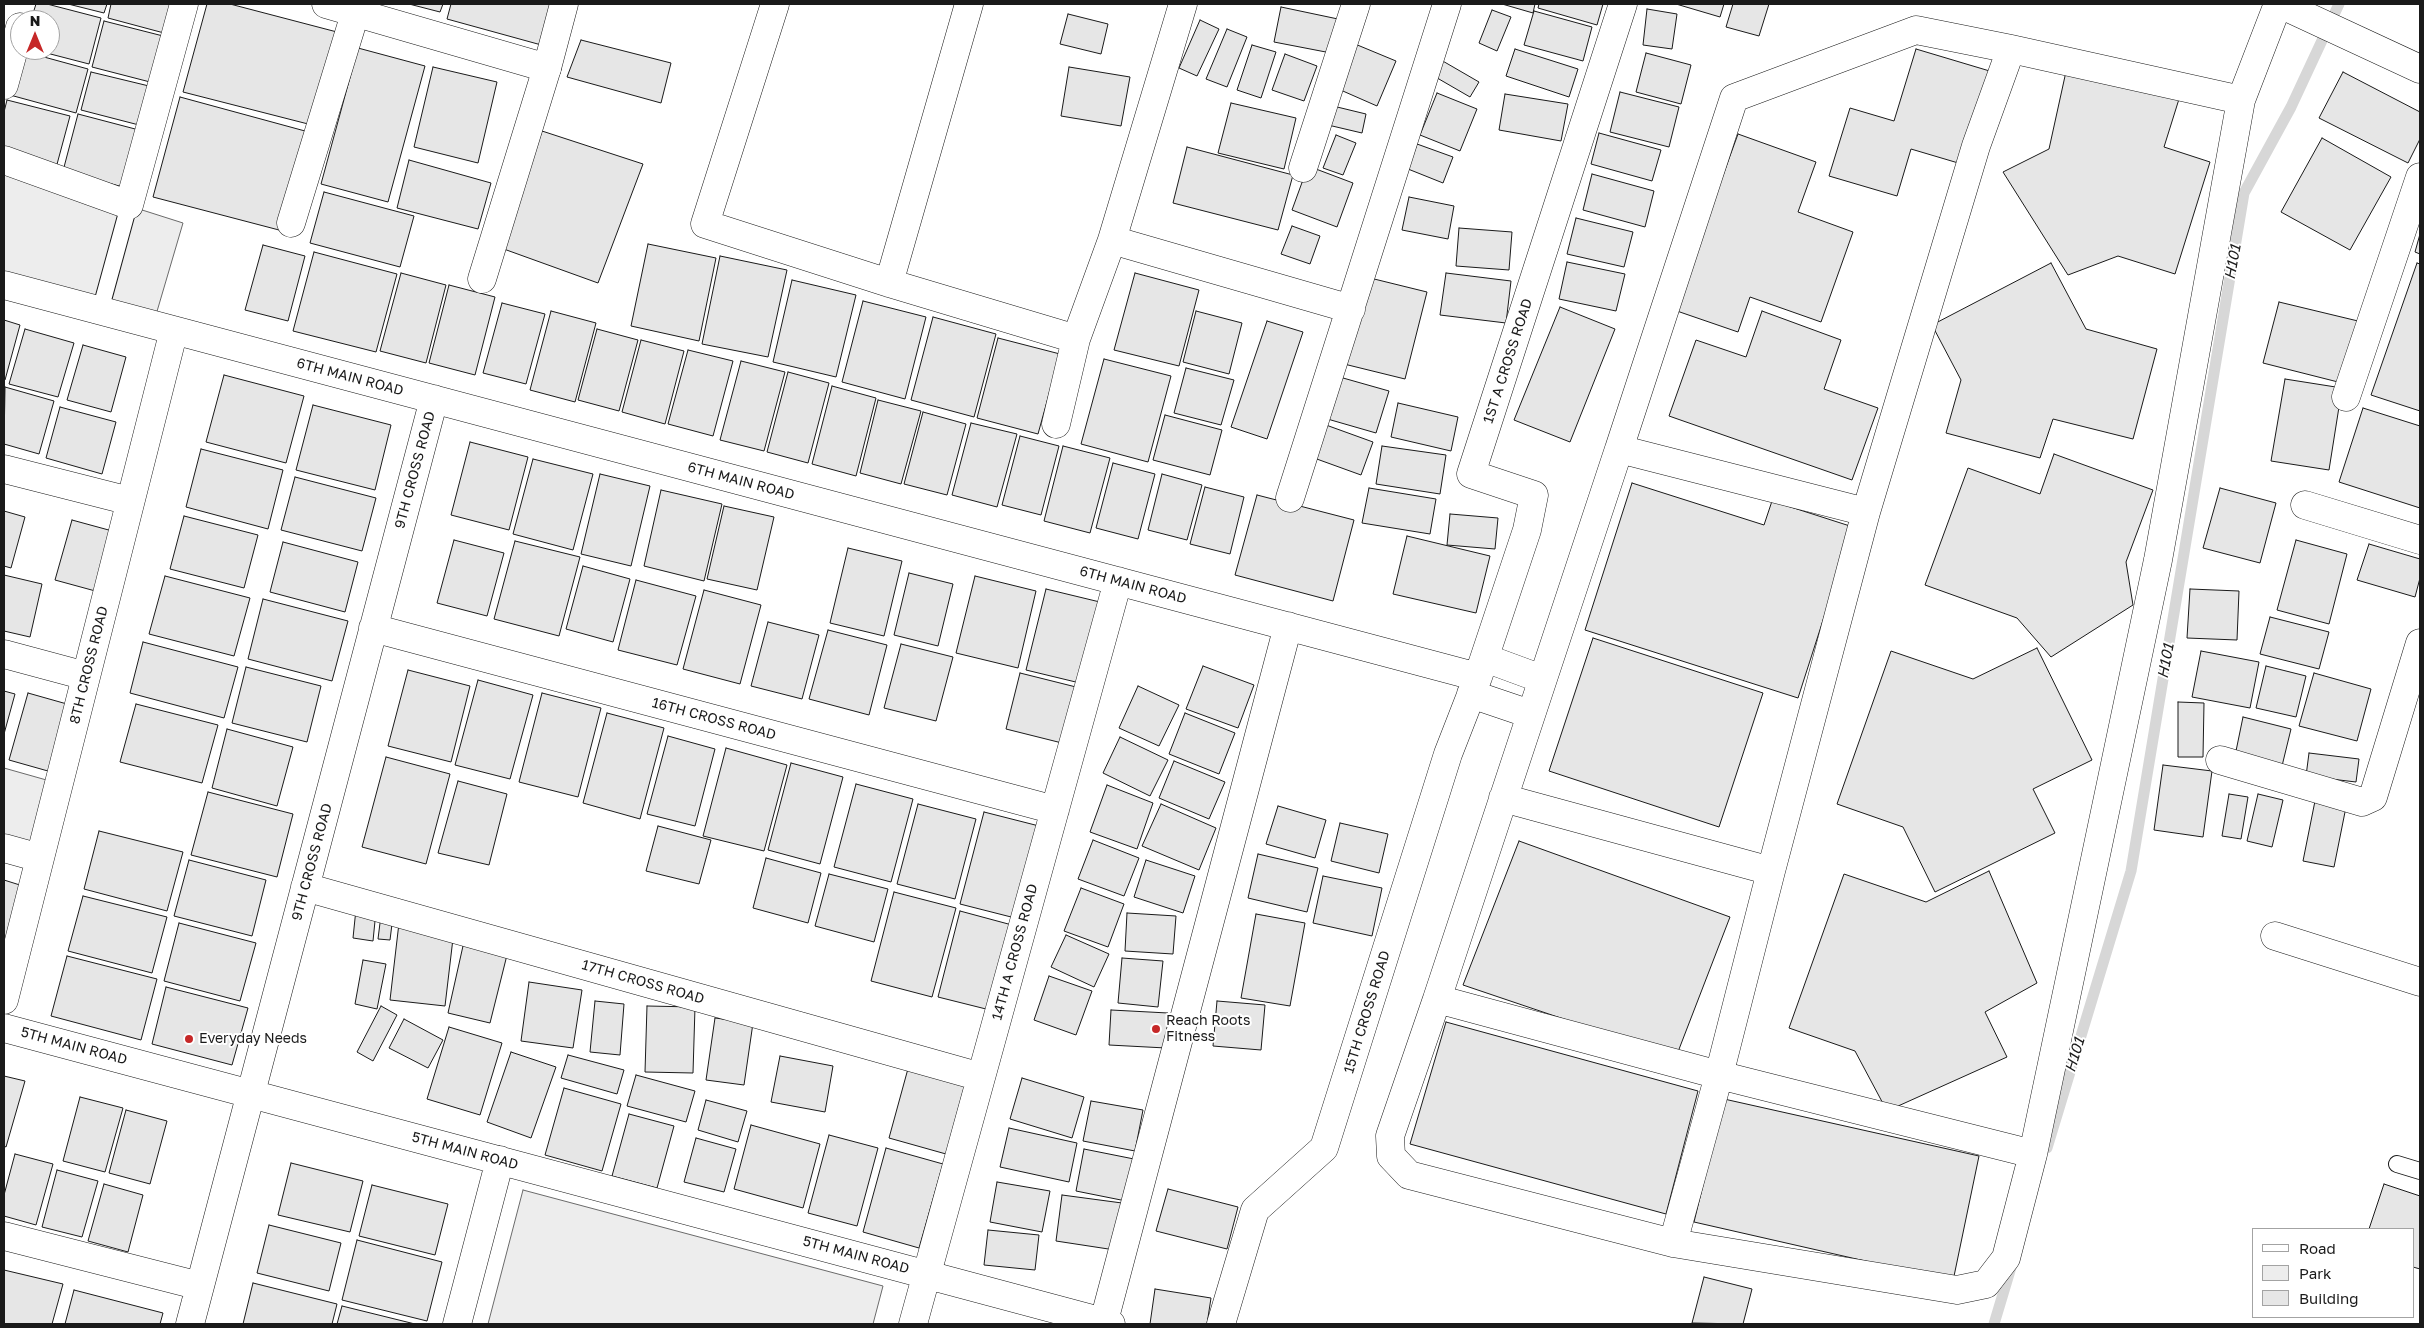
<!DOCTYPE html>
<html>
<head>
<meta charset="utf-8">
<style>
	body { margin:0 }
	#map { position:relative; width:2424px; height:1328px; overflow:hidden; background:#fff; font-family:"Golos Text",sans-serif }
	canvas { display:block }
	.frame { position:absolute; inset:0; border:5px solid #1a1a1a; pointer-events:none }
	.legend { position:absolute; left:2252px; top:1228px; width:162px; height:90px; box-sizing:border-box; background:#fff; border:1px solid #a3a3a3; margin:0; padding:6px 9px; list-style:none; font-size:15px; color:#1a1a1a }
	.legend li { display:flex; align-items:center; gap:10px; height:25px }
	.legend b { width:25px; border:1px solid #a3a3a3 }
	.north { position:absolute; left:10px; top:10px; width:50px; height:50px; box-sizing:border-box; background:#fff; border:1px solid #a3a3a3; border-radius:50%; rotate:0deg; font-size:14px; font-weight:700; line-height:20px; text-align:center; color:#1a1a1a }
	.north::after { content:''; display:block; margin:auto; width:18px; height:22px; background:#c62828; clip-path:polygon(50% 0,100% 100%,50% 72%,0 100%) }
</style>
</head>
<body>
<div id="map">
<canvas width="2424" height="1328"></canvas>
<div class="frame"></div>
<ul class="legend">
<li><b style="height:6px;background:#fff"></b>Road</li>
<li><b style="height:14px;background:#ededed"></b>Park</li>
<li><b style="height:14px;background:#e6e6e6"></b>Building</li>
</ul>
<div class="north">N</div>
</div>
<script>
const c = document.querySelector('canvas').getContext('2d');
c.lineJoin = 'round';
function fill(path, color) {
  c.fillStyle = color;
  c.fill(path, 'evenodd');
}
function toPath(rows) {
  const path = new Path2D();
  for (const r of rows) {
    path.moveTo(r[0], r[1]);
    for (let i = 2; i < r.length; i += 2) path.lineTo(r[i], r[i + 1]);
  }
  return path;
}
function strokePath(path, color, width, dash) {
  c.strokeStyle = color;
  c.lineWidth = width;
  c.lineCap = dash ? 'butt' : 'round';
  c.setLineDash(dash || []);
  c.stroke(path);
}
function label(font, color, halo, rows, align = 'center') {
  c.font = font + ' "Golos Text",sans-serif';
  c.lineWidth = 4;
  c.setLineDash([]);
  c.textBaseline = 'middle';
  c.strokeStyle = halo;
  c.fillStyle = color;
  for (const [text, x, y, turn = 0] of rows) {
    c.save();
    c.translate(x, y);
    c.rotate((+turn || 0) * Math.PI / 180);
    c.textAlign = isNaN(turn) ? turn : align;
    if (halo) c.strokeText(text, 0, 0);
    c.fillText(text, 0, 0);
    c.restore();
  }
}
const green = toPath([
	[4,166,183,223,153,325,4,285,4,166],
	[4,768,50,781,33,843,4,835,4,768],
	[523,1190,883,1286,873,1324,488,1324,523,1190]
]);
const stream = toPath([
	[2047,1148,2131,871,2244,193,2291,107,2339,4],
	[1994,1324,2012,1264]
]);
const building = toPath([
	[36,4,47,4,101,18,89,64,35,50,50,50,50,20,31,20,36,4],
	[68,4,107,4,104,13,68,4],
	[111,4,173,4,164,33,108,18,111,4],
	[207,4,230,4,337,32,312,125,183,92,207,4],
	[409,4,443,4,440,12,409,4],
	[451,4,557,4,545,46,447,19,451,4],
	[1502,4,1535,4,1533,13,1502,4],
	[1539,4,1603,4,1597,25,1538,8,1539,4],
	[1676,4,1724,4,1720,17,1676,4],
	[1733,4,1769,4,1759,36,1726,27,1733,4],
	[1281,7,1338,19,1331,53,1274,42,1281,7],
	[1647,9,1677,14,1672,49,1643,45,1647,9],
	[1492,10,1511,17,1497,51,1479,43,1492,10],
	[1534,11,1592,27,1583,61,1524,45,1534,11],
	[1068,14,1108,24,1101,54,1060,44,1068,14],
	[1200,20,1219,29,1197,76,1179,68,1200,20],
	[104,21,167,37,154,83,92,67,104,21],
	[1227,29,1247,37,1227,87,1206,79,1227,29],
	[581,40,671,63,661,103,567,77,581,40],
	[1355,44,1396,61,1377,106,1336,88,1355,44],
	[1252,45,1276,52,1261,98,1237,90,1252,45],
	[358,48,425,66,388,202,321,184,358,48],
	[1515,49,1578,69,1569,97,1506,76,1515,49],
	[1916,49,1993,72,1965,165,1911,149,1897,196,1829,176,1850,108,1894,121,1916,49],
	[22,51,88,69,76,113,10,95,22,51],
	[1646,53,1691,65,1681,104,1636,92,1646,53],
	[1285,54,1317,66,1304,101,1272,90,1285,54],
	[1441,60,1479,82,1470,97,1432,75,1441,60],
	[433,67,497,82,478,163,414,147,433,67],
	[1069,67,1130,77,1121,126,1061,116,1069,67],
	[2067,67,2179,99,2164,147,2210,162,2175,274,2118,256,2068,275,2003,172,2049,149,2067,67],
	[91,72,149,86,139,125,81,110,91,72],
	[2343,72,2420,112,2420,139,2408,163,2319,118,2343,72],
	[1620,92,1679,107,1669,147,1610,132,1620,92],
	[1437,93,1477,109,1460,151,1420,135,1437,93],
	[1505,94,1568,104,1561,141,1499,130,1505,94],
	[180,97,305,131,279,230,153,197,180,97],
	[7,100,70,116,56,168,4,154,4,112,7,100],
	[1231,103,1296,118,1284,169,1218,153,1231,103],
	[1333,106,1366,114,1362,133,1328,125,1333,106],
	[78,114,139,130,123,187,63,171,78,114],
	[542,131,643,164,598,283,501,248,542,131],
	[1599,133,1661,150,1652,181,1591,164,1599,133],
	[1738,134,1816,162,1798,212,1853,232,1821,322,1750,297,1738,332,1674,310,1738,134],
	[1336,135,1356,143,1343,175,1323,168,1336,135],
	[2322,138,2391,177,2350,250,2281,212,2322,138],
	[1417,144,1453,157,1443,183,1408,169,1417,144],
	[1187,147,1293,175,1278,230,1173,203,1187,147],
	[409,160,491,183,478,229,397,208,409,160],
	[1308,166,1353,183,1337,227,1292,210,1308,166],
	[1592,174,1654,191,1645,227,1583,210,1592,174],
	[324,192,414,216,400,267,310,243,324,192],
	[1409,197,1454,206,1448,239,1402,230,1409,197],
	[1576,218,1633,232,1624,267,1567,254,1576,218],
	[1292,226,1320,236,1310,264,1281,254,1292,226],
	[1459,228,1512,232,1509,270,1456,266,1459,228],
	[2420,234,2420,254,2415,252,2420,234],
	[648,244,716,258,699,341,631,326,648,244],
	[263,245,305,256,288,321,245,310,263,245],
	[314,252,397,274,376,352,293,331,314,252],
	[720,256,787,270,768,357,702,344,720,256],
	[1567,262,1625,274,1616,311,1559,299,1567,262],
	[2051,263,2086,329,2157,349,2133,439,2053,419,2040,458,1946,433,1961,380,1932,325,2051,263],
	[2417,263,2420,264,2420,411,2371,395,2417,263],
	[401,273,446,285,426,363,380,351,401,273],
	[1135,273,1199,290,1179,366,1114,350,1135,273],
	[1446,273,1511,281,1506,323,1440,315,1446,273],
	[1366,277,1427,292,1405,379,1344,364,1366,277],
	[792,280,856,295,836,377,773,362,792,280],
	[449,285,495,297,475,375,429,363,449,285],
	[863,301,926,317,905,399,842,382,863,301],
	[2279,302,2358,321,2342,383,2263,363,2279,302],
	[502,303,545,314,526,384,483,373,502,303],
	[1560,307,1615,329,1570,442,1514,420,1560,307],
	[551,311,596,323,575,402,530,390,551,311],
	[1196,311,1242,323,1229,374,1183,362,1196,311],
	[1762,311,1841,340,1824,389,1878,408,1852,480,1669,416,1696,340,1746,357,1762,311],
	[933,317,996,334,974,417,911,400,933,317],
	[4,320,20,325,5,380,4,380,4,320],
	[1267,321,1303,332,1267,439,1231,427,1267,321],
	[25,329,74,343,58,397,9,384,25,329],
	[597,329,638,340,619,411,578,400,597,329],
	[998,338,1060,354,1038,434,977,418,998,338],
	[641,340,684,351,665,424,622,412,641,340],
	[83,345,126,357,111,412,67,400,83,345],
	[688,350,733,361,713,436,668,424,688,350],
	[1104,359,1171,376,1148,462,1081,444,1104,359],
	[741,361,785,372,764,451,720,440,741,361],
	[1186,368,1234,380,1221,425,1174,413,1186,368],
	[788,372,829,383,808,463,767,452,788,372],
	[224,375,304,396,286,463,206,442,224,375],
	[1336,376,1389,391,1376,433,1324,418,1336,376],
	[2285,379,2342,388,2329,470,2271,461,2285,379],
	[832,386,876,398,856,476,812,464,832,386],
	[5,387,54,401,39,454,4,444,5,387],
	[878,400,921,411,901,484,860,473,878,400],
	[1398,403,1458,417,1451,451,1391,437,1398,403],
	[313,405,391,425,375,490,296,470,313,405],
	[60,407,116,422,102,474,46,458,60,407],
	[2363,408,2420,426,2420,508,2339,482,2363,408],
	[923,412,966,424,947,495,904,484,923,412],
	[1165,415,1222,430,1210,475,1153,460,1165,415],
	[971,423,1017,434,997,507,952,495,971,423],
	[1326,425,1373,442,1361,475,1314,458,1326,425],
	[1020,436,1059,446,1041,515,1002,505,1020,436],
	[470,442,528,457,509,530,451,515,470,442],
	[1063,446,1110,458,1090,533,1044,521,1063,446],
	[1382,446,1446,455,1440,494,1376,484,1382,446],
	[201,449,283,470,268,529,186,507,201,449],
	[2054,454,2153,490,2126,562,2133,605,2051,657,2017,618,1925,585,1968,468,2040,494,2054,454],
	[533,459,593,474,573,550,513,534,533,459],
	[1113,463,1155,474,1138,539,1096,528,1113,463],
	[600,474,650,486,631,566,581,554,600,474],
	[1162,474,1202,485,1187,540,1148,530,1162,474],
	[295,477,376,498,362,551,281,530,295,477],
	[1632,483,1764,525,1772,501,1853,527,1798,698,1585,630,1632,483],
	[1205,487,1244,497,1230,554,1190,544,1205,487],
	[1369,488,1436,499,1430,534,1362,523,1369,488],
	[2220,488,2276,503,2260,563,2203,548,2220,488],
	[661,490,722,504,704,581,644,566,661,490],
	[1257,495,1354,520,1333,601,1235,575,1257,495],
	[724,506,774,517,757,590,707,579,724,506],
	[4,511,25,517,11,568,4,566,4,511],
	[1450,514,1498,518,1495,549,1447,545,1450,514],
	[184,516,258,535,244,588,170,569,184,516],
	[72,520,116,532,99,592,55,580,72,520],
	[1407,536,1490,556,1476,613,1393,594,1407,536],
	[454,540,504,553,487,616,437,603,454,540],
	[2296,540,2347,554,2329,624,2277,610,2296,540],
	[515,541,580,557,559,636,494,619,515,541],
	[283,542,358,562,345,612,270,592,283,542],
	[2369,544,2420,559,2420,578,2415,597,2357,580,2369,544],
	[848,548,902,561,884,636,830,623,848,548],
	[583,566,630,579,613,642,566,629,583,566],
	[909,573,953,584,938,646,894,635,909,573],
	[4,575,42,584,30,637,4,631,4,575],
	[165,576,250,598,234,656,149,634,165,576],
	[975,576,1036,591,1018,668,956,653,975,576],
	[636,580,696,596,677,665,618,650,636,580],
	[1046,589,1104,603,1084,684,1026,670,1046,589],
	[2190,589,2239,591,2237,640,2187,638,2190,589],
	[704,590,761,605,740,684,683,669,704,590],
	[263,599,348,621,332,681,248,659,263,599],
	[2270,617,2329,632,2319,669,2260,654,2270,617],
	[768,622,819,635,802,699,751,686,768,622],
	[828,630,887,645,869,715,809,699,828,630],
	[1593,638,1763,693,1719,827,1549,771,1593,638],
	[143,642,238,667,224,718,130,693,143,642],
	[901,644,953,657,936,721,884,708,901,644],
	[2037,648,2092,760,2033,789,2055,833,1935,892,1903,827,1837,804,1891,651,1973,679,2037,648],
	[2201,651,2259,662,2250,708,2192,697,2201,651],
	[1203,666,1254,685,1238,728,1186,709,1203,666],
	[2266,666,2306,676,2296,717,2256,708,2266,666],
	[246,667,321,686,307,742,232,723,246,667],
	[408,670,470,686,451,762,388,746,408,670],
	[1020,673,1080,688,1066,744,1006,729,1020,673],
	[2314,673,2371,689,2357,741,2299,726,2314,673],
	[478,680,533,695,510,779,455,765,478,680],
	[1138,686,1179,705,1159,746,1119,728,1138,686],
	[4,691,15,694,4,734,4,691],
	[28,693,74,706,55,773,9,760,28,693],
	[542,693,601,708,578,797,519,782,542,693],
	[2178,702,2204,703,2203,757,2178,757,2178,702],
	[136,704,218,725,202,783,120,762,136,704],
	[607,713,664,728,640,819,583,803,607,713],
	[1185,713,1235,733,1219,774,1169,754,1185,713],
	[2243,717,2291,729,2282,766,2236,751,2243,717],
	[227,729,293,747,277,806,212,788,227,729],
	[668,736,715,749,695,826,647,814,668,736],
	[1120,737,1168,760,1150,796,1103,773,1120,737],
	[726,748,787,765,764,851,703,836,726,748],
	[2309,753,2359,759,2356,782,2306,776,2309,753],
	[386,757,450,774,426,864,362,847,386,757],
	[1174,761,1225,782,1209,819,1159,798,1174,761],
	[791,763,843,777,820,864,768,850,791,763],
	[2163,765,2212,771,2203,837,2154,830,2163,765],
	[458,781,507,794,489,865,438,853,458,781],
	[856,784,913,799,891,882,834,867,856,784],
	[1107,785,1153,803,1137,849,1090,832,1107,785],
	[208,792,293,814,277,877,191,855,208,792],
	[2229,794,2248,797,2241,839,2222,836,2229,794],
	[2258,794,2283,800,2272,847,2247,841,2258,794],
	[2315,801,2346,807,2334,867,2303,861,2315,801],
	[918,804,976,819,955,899,897,884,918,804],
	[1161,804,1216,828,1199,870,1142,846,1161,804],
	[1278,806,1326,820,1315,858,1266,844,1278,806],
	[984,812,1043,827,1019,919,960,904,984,812],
	[1340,823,1388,834,1379,873,1331,861,1340,823],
	[658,826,711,840,699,884,646,871,658,826],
	[99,831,183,852,167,911,84,889,99,831],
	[1093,840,1139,858,1124,896,1078,879,1093,840],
	[1519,841,1730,917,1676,1057,1463,985,1519,841],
	[1258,854,1318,868,1307,912,1248,898,1258,854],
	[766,858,821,873,808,923,753,908,766,858],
	[189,860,266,880,252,936,174,916,189,860],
	[1146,860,1195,876,1183,913,1134,897,1146,860],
	[1989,871,2037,983,1985,1012,2007,1057,1887,1111,1855,1051,1789,1028,1844,874,1926,902,1989,871],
	[829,874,888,889,874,942,815,926,829,874],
	[1323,876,1382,888,1372,936,1313,923,1323,876],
	[4,880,23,886,9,939,4,938,4,880],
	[1081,888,1124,904,1108,947,1064,931,1081,888],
	[894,892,956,908,932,997,871,981,894,892],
	[83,896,167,917,152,973,68,951,83,896],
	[356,909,376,911,373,941,353,938,356,909],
	[960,911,1012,925,990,1010,938,997,960,911],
	[1127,913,1176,916,1173,954,1125,951,1127,913],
	[1256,914,1305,923,1290,1006,1241,998,1256,914],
	[381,915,393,916,390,940,378,939,381,915],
	[179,923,256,943,240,1001,164,981,179,923],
	[399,923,454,930,445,1006,390,1000,399,923],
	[1066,935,1109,954,1094,987,1051,967,1066,935],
	[465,937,509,947,490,1023,448,1013,465,937],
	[67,956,157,979,141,1040,51,1016,67,956],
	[1122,958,1163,961,1158,1007,1118,1003,1122,958],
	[363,960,386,964,377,1009,355,1004,363,960],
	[1049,976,1092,991,1076,1035,1034,1020,1049,976],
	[529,982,582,990,573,1048,521,1041,529,982],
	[166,987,248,1008,232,1065,152,1044,166,987],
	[595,1001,624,1004,620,1055,590,1052,595,1001],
	[1217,1001,1265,1005,1261,1050,1213,1046,1217,1001],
	[381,1006,397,1015,373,1061,357,1052,381,1006],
	[647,1006,695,1007,693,1073,645,1072,647,1006],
	[1111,1010,1168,1013,1166,1048,1109,1045,1111,1010],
	[715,1018,753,1023,744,1085,706,1080,715,1018],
	[404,1019,443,1040,428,1068,389,1048,404,1019],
	[1446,1022,1698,1091,1666,1214,1410,1144,1446,1022],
	[449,1027,502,1043,480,1115,427,1099,449,1027],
	[511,1052,556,1067,531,1138,487,1122,511,1052],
	[568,1055,624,1070,617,1094,561,1078,568,1055],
	[780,1056,833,1066,825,1112,771,1102,780,1056],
	[909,1065,966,1081,946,1154,889,1138,909,1065],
	[636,1075,695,1091,686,1122,627,1106,636,1075],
	[4,1076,25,1081,6,1147,4,1146,4,1076],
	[1022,1078,1084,1097,1072,1138,1010,1119,1022,1078],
	[564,1088,621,1104,602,1171,545,1155,564,1088],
	[80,1097,123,1108,105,1172,63,1161,80,1097],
	[1724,1099,1979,1156,1953,1281,1694,1222,1724,1099],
	[706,1100,747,1111,738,1142,698,1130,706,1100],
	[1091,1101,1143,1110,1135,1151,1083,1141,1091,1101],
	[126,1110,167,1121,150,1184,109,1173,126,1110],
	[629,1114,674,1126,657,1188,612,1176,629,1114],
	[751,1125,820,1144,803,1208,734,1189,751,1125],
	[1009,1128,1077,1143,1069,1182,1000,1167,1009,1128],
	[829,1135,878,1148,857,1226,808,1213,829,1135],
	[696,1138,736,1149,724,1192,684,1182,696,1138],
	[886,1148,943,1164,919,1248,863,1232,886,1148],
	[1084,1149,1139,1160,1131,1202,1076,1191,1084,1149],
	[15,1154,53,1164,36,1225,4,1216,4,1195,15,1154],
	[291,1163,363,1181,350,1232,278,1215,291,1163],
	[57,1170,98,1181,82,1237,42,1227,57,1170],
	[997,1182,1050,1191,1042,1232,990,1222,997,1182],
	[104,1184,143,1195,128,1252,88,1241,104,1184],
	[2384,1184,2420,1196,2420,1269,2413,1267,2413,1229,2369,1229,2384,1184],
	[372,1185,448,1204,435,1255,359,1236,372,1185],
	[1168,1189,1238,1207,1227,1249,1156,1231,1168,1189],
	[1062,1195,1122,1203,1115,1250,1056,1241,1062,1195],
	[269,1225,341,1243,329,1291,257,1273,269,1225],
	[988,1230,1039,1235,1035,1270,984,1265,988,1230],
	[357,1240,442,1262,427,1321,342,1300,357,1240],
	[4,1270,63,1284,52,1324,4,1324,4,1270],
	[1704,1277,1752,1289,1743,1324,1692,1323,1704,1277],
	[253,1283,337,1304,332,1324,243,1324,253,1283],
	[1155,1289,1211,1298,1207,1324,1150,1324,1155,1289],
	[74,1290,163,1313,160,1324,65,1324,74,1290],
	[342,1306,415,1324,337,1324,342,1306]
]);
const service = toPath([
	[100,311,129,205],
	[2397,1164,2420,1171]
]);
const minor = toPath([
	[775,4,705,224,889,283,1076,339,1112,240],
	[1183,4,1112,240,1351,309],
	[2011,49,1976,146,1866,512,1619,449,1734,98,1916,30,2011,49,2241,100,2278,4],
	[4,85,20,27],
	[4,160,129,205,184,4],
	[1303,168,1356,4],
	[291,223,358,4],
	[482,279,547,68],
	[889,283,969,4],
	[4,285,1478,677],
	[2346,397,2420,177],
	[1056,424,1076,339],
	[1619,449,1437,999,1719,1075,2033,1154,2158,560,2241,100],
	[4,469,130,501],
	[1290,498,1447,4],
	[2305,505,2420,540],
	[373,628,1055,810],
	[4,654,86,676],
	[1485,658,1542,679],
	[1471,694,1530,714],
	[2220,760,2362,802,2373,797,2420,643],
	[1503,798,1771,871],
	[4,848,40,858],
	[305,887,981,1077],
	[2275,936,2420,982],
	[1437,999,1390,1136,1391,1156,1409,1175,1673,1243,1957,1290,1986,1284,2006,1258,2033,1154],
	[4,1000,174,330],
	[4,1028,1111,1324],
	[4,1236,200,1286],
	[1673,1243,1719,1075,1771,871,1866,512],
	[1104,1321,1288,626],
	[190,1324,434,399],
	[457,1324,500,1160],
	[913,1324,1118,581],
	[1221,1324,1255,1210,1324,1148,1448,754,1478,677,1527,530,1534,495,1471,474,1623,4]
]);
const tertiary = toPath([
	[326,4,547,68,564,4]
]);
const secondary = toPath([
	[2280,4,2420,69]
]);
const markers = [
	[1156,1029,5,"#c62828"],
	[189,1039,5,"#c62828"]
];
const streetNames = [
	["1ST A CROSS ROAD",1508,361,-72],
	["6TH MAIN ROAD",350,377,15],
	["9TH CROSS ROAD",415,470,-75],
	["6TH MAIN ROAD",741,481,15],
	["6TH MAIN ROAD",1133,585,15],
	["8TH CROSS ROAD",89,665,-76],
	["16TH CROSS ROAD",714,719,15],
	["9TH CROSS ROAD",312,862,-75],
	["14TH A CROSS ROAD",1015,952,-75],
	["17TH CROSS ROAD",643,982,16],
	["15TH CROSS ROAD",1367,1012,-73],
	["5TH MAIN ROAD",74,1046,15],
	["5TH MAIN ROAD",465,1151,15],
	["5TH MAIN ROAD",856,1255,15]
];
const poiNames = [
	["Reach Roots",1166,1021],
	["Fitness",1166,1037],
	["Everyday Needs",199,1039]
];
const waterNames = [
	["H101",2233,262,-80],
	["H101",2166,661,-80],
	["H101",2075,1055,-73]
];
fill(green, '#ededed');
strokePath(green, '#6a6a6a', 1);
strokePath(stream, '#d7d7d7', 11);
fill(building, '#e6e6e6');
strokePath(building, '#1a1a1a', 1);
strokePath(service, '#1a1a1a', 18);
strokePath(minor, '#1a1a1a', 29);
strokePath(tertiary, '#1a1a1a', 29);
strokePath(secondary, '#1a1a1a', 29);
strokePath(service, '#fff', 16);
strokePath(minor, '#fff', 28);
strokePath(tertiary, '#fff', 28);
strokePath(secondary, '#fff', 28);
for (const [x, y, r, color] of markers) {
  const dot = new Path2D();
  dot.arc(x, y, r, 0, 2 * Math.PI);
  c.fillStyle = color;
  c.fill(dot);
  strokePath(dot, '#fff', 2);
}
label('14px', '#1a1a1a', '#fff', streetNames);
label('14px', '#1a1a1a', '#fff', poiNames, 'left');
label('italic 15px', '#1a1a1a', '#fff', waterNames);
</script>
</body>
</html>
